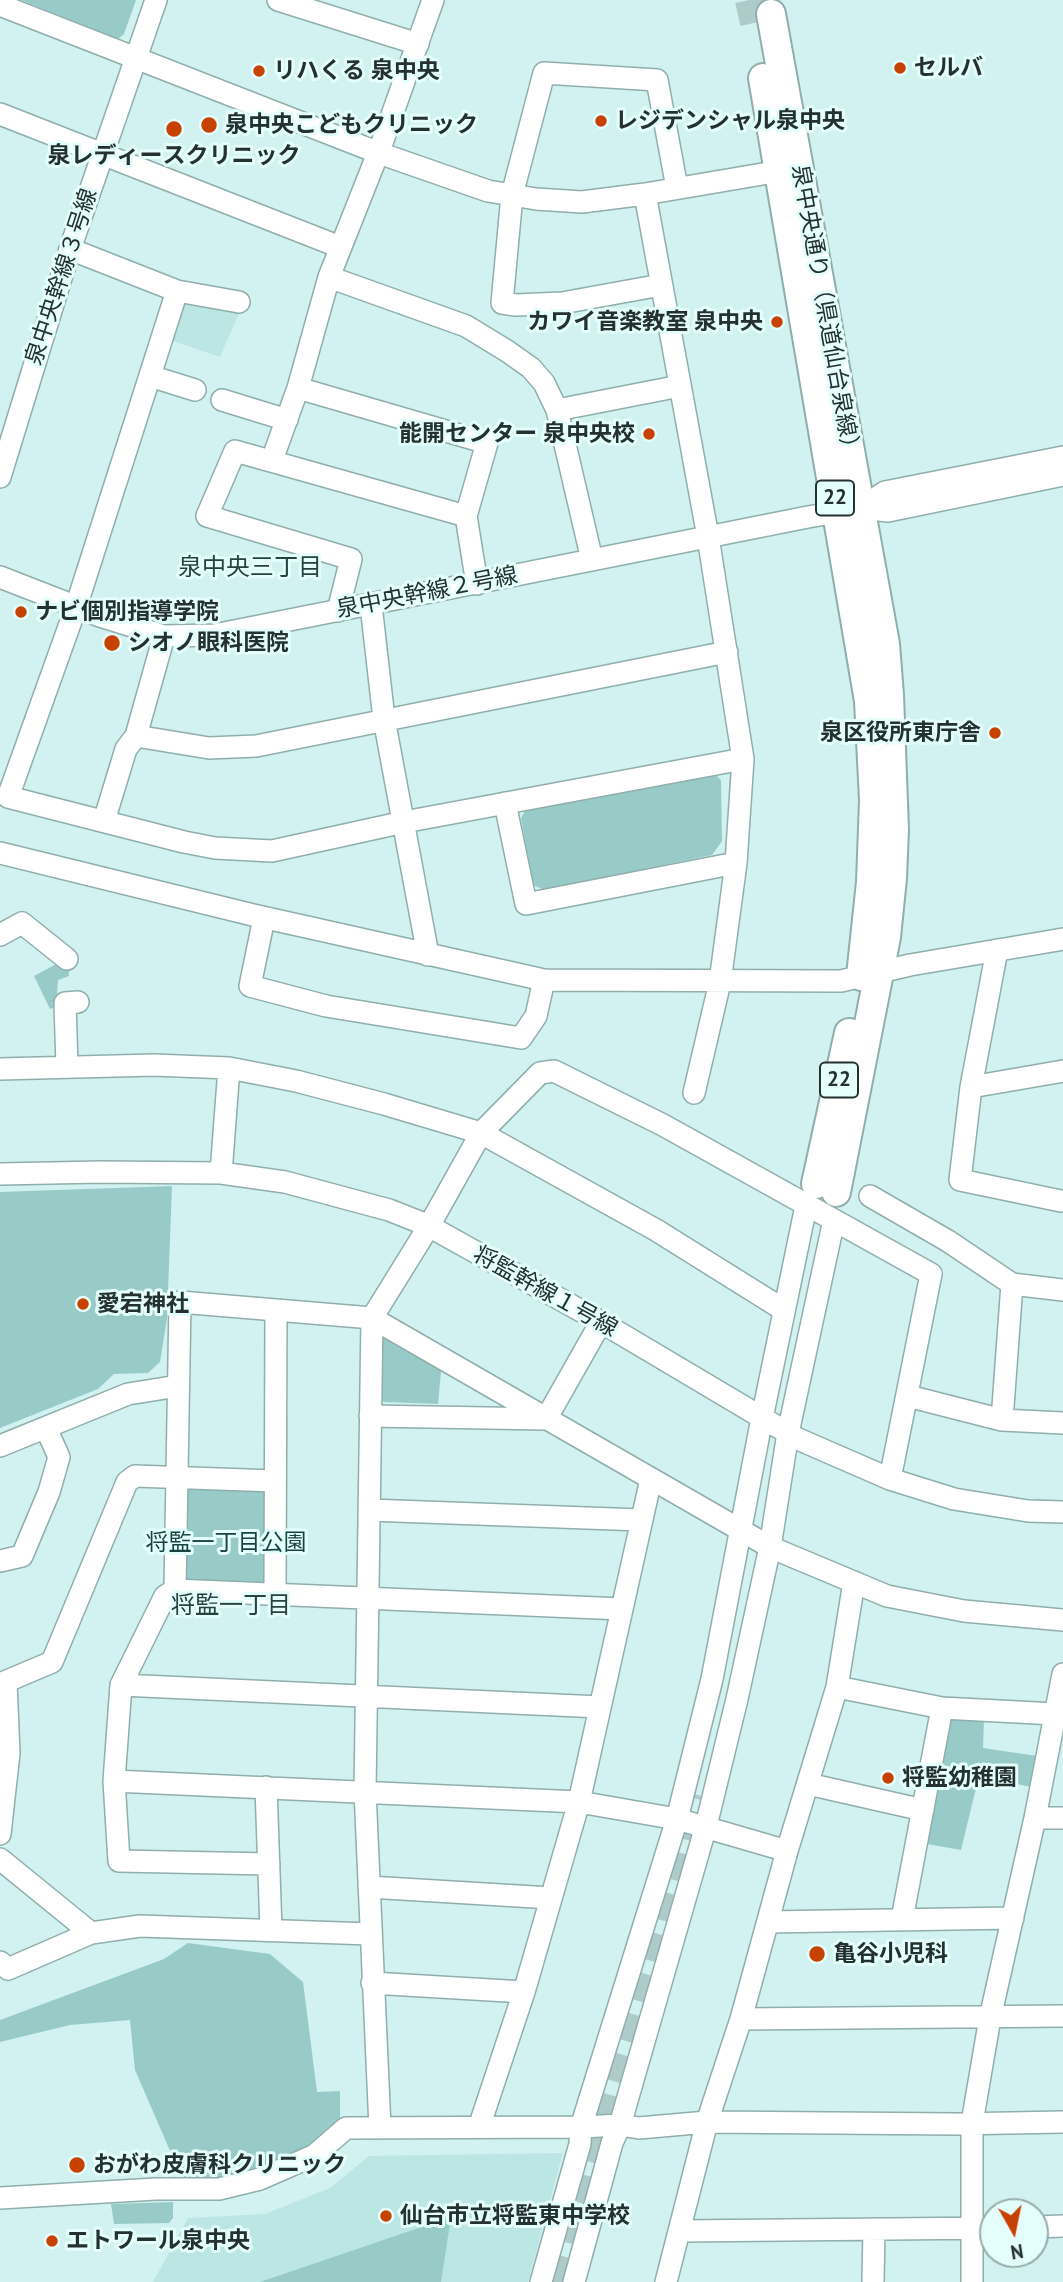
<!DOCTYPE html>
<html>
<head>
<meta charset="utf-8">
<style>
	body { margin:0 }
	#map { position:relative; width:1063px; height:2282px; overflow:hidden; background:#d1f2f0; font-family:"PT Sans",sans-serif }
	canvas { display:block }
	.north { position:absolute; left:979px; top:2198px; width:70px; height:70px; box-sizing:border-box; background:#e4fefc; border:2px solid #97acaa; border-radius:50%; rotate:171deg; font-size:19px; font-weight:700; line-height:28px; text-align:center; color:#243130 }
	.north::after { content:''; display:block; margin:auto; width:24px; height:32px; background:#c74100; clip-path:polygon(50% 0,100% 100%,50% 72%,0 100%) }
</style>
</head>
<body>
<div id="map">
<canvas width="1063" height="2282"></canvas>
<div class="north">N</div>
</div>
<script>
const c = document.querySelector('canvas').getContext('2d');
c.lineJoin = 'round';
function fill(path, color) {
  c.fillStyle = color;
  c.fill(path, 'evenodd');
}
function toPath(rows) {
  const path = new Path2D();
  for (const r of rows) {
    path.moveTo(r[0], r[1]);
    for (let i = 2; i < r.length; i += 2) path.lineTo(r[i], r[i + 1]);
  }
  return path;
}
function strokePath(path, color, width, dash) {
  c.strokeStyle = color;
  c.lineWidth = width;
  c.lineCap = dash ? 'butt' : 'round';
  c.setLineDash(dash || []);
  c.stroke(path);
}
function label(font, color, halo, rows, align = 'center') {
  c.font = font + ' "PT Sans","Noto Sans JP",sans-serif';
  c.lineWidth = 6;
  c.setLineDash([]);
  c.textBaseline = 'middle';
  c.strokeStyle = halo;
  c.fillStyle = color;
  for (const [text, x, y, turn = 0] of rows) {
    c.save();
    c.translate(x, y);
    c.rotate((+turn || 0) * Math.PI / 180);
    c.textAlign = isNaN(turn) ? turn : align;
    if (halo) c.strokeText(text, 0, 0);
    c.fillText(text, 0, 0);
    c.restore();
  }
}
const built = toPath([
	[187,299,240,311,220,357,170,340],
	[563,2153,528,2282,153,2282,188,2218,265,2214,330,2188,369,2156]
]);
const green = toPath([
	[21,0,136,0,124,34,118,39],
	[716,775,721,780,722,841,712,855,544,890,533,885,521,818,526,809],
	[60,962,69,968,69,976,58,980,56,1007,50,1009,34,976],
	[172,1186,167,1318,160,1362,148,1373,114,1374,98,1389,0,1428,0,1192],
	[381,1332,442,1361,438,1404,384,1402,379,1397],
	[188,1487,265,1490,265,1581,261,1585,185,1579],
	[984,1718,983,1748,1037,1756,1031,1787,979,1776,961,1850,927,1844,949,1719],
	[188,1943,270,1954,303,1982,317,2092,340,2091,340,2121,308,2145,259,2171,224,2181,184,2183,135,2070,130,2020,70,2025,0,2042,0,2020,164,1959],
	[173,2202,173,2218,169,2223,114,2224,111,2204],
	[451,2217,441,2282,260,2282]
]);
const majorTunnel = toPath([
	[749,0,754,23],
	[552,2282,679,1857,693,1794]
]);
const minor = toPath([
	[278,0,418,44],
	[0,5,379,153,488,191,536,199,582,202,645,194,780,171],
	[0,114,340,247],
	[645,194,708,537,743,759,736,863,720,982,694,1093],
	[70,249,177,291,239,302],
	[329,277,466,326,507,351,531,368,544,383,557,410,592,560],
	[661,285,562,303,516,305,502,303,512,195,544,73,657,80,677,188],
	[177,291,76,607,8,797,184,842,215,848,272,851,404,822,743,759],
	[150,376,195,390],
	[298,388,487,443,466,516],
	[222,400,287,420],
	[557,410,680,386],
	[272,460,298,388,329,277,382,143,433,0],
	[0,477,70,249,156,0],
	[861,508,885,492,1063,457],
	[0,577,100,616,164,636,214,635,808,517,861,508,888,511,1063,475],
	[371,605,384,719,428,955],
	[338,611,351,559,207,516,235,451,466,516,477,584],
	[164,636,136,736,209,748,256,746,727,652],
	[505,803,526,904,736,863],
	[104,821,126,749,136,736],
	[0,853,253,915,544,980,841,981,910,965,1063,939],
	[264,918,250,986,326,1006,521,1038,536,1016,544,980],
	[0,935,22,923,67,959],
	[997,950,971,1087,960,1180,1061,1201],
	[67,1067,65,1003,78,1002],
	[0,1069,154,1065,229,1068,296,1081,384,1104,481,1133,656,1230,784,1310],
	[971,1087,1063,1071],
	[221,1173,229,1068],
	[0,1174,100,1172,221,1173,285,1182,389,1210,427,1225,601,1322,798,1439,890,1479,954,1499,1028,1511,1063,1512],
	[870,1196,948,1241,1012,1284,1002,1420],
	[1012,1284,1063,1290],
	[908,1396,1002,1420,1063,1423],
	[370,1416,546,1419,601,1322],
	[0,1446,128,1394,178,1386],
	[369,1510,641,1520],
	[0,1561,22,1556,49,1492,59,1457,46,1428],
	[175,1590,622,1609],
	[275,1594,276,1310],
	[0,1684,52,1662,127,1482,135,1476,275,1481],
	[121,1685,600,1707],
	[837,1687,942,1708,1055,1714],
	[114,1781,579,1802,677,1819,787,1851],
	[808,1784,923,1810],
	[266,1787,271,1930],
	[1035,1818,1063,1818],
	[0,1834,9,1753,6,1682],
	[0,1859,91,1933,140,1926,370,1934],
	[269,1864,119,1861,114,1781,121,1685,165,1596,175,1590,180,1302,372,1318,770,1547,887,1596,964,1611,1063,1620],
	[369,1887,551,1898],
	[902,1919,942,1708],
	[768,1922,1013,1918],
	[0,1962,8,1969,91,1933],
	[372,1983,524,1992],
	[741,2019,1063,2016],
	[479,2127,524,1992,579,1802,651,1479],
	[380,2128,365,1791,372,1318,429,1226,481,1133,540,1073,554,1071,663,1125,931,1274,890,1479],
	[0,2198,156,2189,219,2189,260,2179,315,2155,346,2128,581,2127,620,2125,639,2128,707,2122,956,2124,1063,2122],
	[1035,2227,1063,2226],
	[680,2231,993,2228],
	[541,2282,580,2144,581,2127,677,1819,712,1679,762,1418,806,1206],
	[574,2282,612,2143,620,2125,706,1826,737,1699,770,1547,788,1433,834,1220],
	[666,2282,707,2122,741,2019,787,1851,837,1687,854,1582],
	[873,2282,874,2229],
	[972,2282,972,2123,990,2018,1035,1818,1063,1674]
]);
const major = toPath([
	[771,14,885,644,889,695,894,830,892,878,886,937,836,1192],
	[763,78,869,701,874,800,871,882,861,976],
	[816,1184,849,1033]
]);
const markers = [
	[900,68,7,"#c74100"],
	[259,71,7,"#c74100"],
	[601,121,7,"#c74100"],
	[209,125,9,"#c74100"],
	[174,129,9,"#c74100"],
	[777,322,7,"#c74100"],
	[649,434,7,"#c74100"],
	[21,612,7,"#c74100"],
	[112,643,9,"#c74100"],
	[995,733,7,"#c74100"],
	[83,1304,7,"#c74100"],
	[888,1778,7,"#c74100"],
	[817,1954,9,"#c74100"],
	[77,2165,9,"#c74100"],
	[386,2216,7,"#c74100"],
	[52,2241,7,"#c74100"]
];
const shields = [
	[835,498,38],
	[839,1080,38]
];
const shieldNames = [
	["22",835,498],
	["22",839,1080]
];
const poiNames = [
	["セルバ",914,68],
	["リハくる 泉中央",273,71],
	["レジデンシャル泉中央",615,121],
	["泉中央こどもクリニック",225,125],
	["泉レディースクリニック",174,156,"center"],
	["カワイ音楽教室 泉中央",763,322,"right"],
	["能開センター 泉中央校",635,434,"right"],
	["ナビ個別指導学院",35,612],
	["シオノ眼科医院",128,643],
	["泉区役所東庁舎",981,733,"right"],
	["愛宕神社",97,1304],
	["将監幼稚園",902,1778],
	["亀谷小児科",833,1954],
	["おがわ皮膚科クリニック",93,2165],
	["仙台市立将監東中学校",400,2216],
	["エトワール泉中央",66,2241]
];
const streetNames = [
	["泉中央幹線３号線",62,277,-72],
	["泉中央通り（県道仙台泉線）",825,312,80],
	["泉中央幹線２号線",427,593,-11],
	["将監幹線１号線",545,1292,29]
];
const parkNames = [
	["将監一丁目公園",226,1543]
];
const neighbourhoodNames = [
	["泉中央三丁目",250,568],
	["将監一丁目",231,1606]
];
fill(built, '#bce6e3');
fill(green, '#98cbc8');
strokePath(majorTunnel, '#aecbca', 28, [28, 14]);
strokePath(minor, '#8faeac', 24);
strokePath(major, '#8faeac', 32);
strokePath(minor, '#fff', 21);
strokePath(major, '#fff', 28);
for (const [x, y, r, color] of markers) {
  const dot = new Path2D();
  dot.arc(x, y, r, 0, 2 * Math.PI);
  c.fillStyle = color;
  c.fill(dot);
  strokePath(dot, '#e4fefc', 2.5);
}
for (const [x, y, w] of shields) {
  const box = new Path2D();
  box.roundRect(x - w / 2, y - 17.5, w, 35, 5);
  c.fillStyle = '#e4fefc';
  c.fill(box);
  strokePath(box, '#243130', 2);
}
label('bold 21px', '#243130', null, shieldNames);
label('bold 23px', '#243130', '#e4fefc', poiNames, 'left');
label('23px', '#243130', '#e4fefc', streetNames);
label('23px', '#194342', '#e4fefc', parkNames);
label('24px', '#264241', '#e4fefc', neighbourhoodNames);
</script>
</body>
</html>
